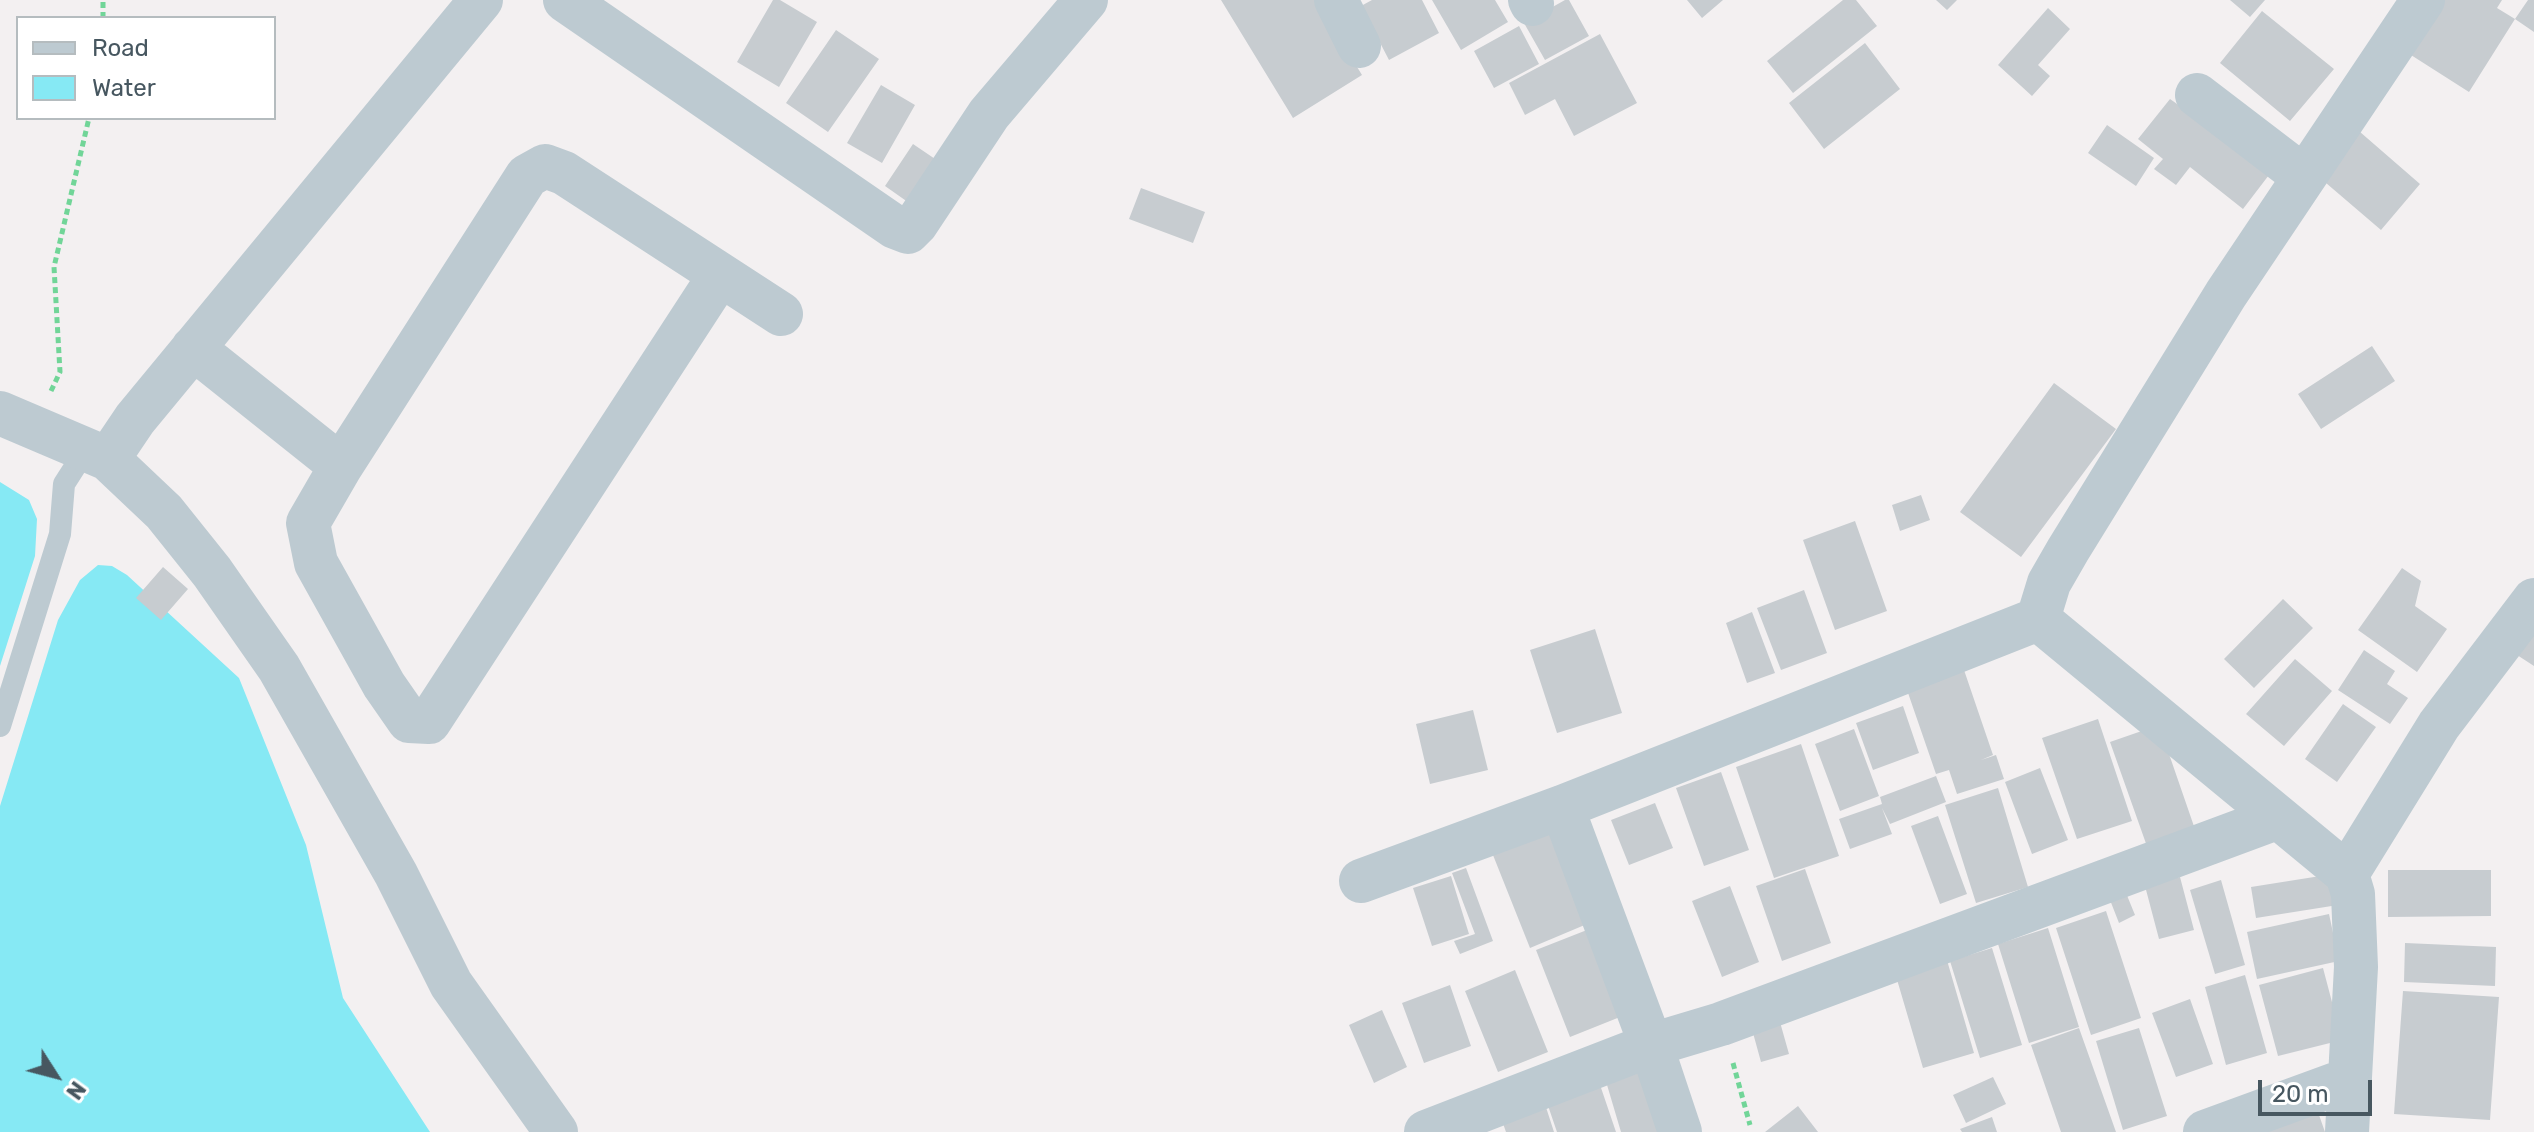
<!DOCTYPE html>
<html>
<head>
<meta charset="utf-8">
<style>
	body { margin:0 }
	#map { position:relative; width:2534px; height:1132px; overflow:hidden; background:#f3f0f1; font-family:Rubik,sans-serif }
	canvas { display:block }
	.legend { position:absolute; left:16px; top:16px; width:260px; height:104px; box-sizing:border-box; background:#fff; border:2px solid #b5bcbf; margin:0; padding:10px 14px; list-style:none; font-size:24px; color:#475760 }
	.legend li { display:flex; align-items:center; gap:16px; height:40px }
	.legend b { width:40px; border:2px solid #b5bcbf }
	.north { position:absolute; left:16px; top:1036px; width:80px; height:80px; -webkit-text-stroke:6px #fff; paint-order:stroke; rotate:126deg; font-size:22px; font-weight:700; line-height:32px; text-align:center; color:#475760 }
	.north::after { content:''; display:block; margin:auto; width:28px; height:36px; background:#475760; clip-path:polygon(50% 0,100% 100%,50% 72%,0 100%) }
	.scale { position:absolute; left:2258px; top:1080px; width:114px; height:36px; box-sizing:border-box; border:4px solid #475760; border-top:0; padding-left:10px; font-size:24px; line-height:28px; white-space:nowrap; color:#475760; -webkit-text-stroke:6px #fff; paint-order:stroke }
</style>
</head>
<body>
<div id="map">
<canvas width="2534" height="1132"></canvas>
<ul class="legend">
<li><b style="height:10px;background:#bdcad1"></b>Road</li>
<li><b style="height:22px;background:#86e9f4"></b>Water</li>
</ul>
<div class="north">N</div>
<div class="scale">20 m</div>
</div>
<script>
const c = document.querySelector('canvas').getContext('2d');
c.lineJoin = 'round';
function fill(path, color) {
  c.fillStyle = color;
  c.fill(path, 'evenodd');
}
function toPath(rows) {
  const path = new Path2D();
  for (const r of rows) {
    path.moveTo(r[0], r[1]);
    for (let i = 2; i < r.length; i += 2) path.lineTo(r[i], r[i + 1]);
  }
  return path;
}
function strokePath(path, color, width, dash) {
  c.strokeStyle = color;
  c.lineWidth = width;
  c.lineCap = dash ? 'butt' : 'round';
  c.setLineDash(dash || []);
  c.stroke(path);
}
const water = toPath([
	[0,482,29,500,37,519,35,556,0,666],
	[98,565,112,566,127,575,239,678,306,845,343,998,430,1132,0,1132,0,806,58,620,80,580]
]);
const building = toPath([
	[773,0,780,0,817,22,779,87,737,62],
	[1221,0,1316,0,1362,75,1293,118],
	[1372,0,1422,0,1439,33,1389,60,1361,6],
	[1432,0,1495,0,1508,22,1461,50],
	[1565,0,1569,0,1589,36,1545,60,1524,23],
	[1687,0,1723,0,1702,18],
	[1843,0,1856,0,1877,26,1793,93,1767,61],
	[1936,0,1957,0,1947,10],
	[2230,0,2265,0,2250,17],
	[2431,0,2502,0,2497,8,2515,19,2469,92,2400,48],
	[2528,0,2534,0,2534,32,2515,19],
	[2048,8,2070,29,2038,65,2050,76,2032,96,1998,65],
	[2262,11,2334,69,2290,121,2220,63],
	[1519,26,1539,64,1494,88,1474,51],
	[836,30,879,59,828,132,786,103],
	[1600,34,1637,103,1574,136,1555,99,1525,115,1509,83],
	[1865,43,1900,89,1824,149,1789,103],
	[881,85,915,105,882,163,847,143],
	[2170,99,2272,171,2243,209,2190,167,2176,185,2154,169,2163,159,2138,139],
	[2107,125,2154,158,2136,186,2088,153],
	[2352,125,2420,184,2381,230,2312,171],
	[913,144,941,163,912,205,885,186],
	[1141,188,1205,212,1193,243,1129,219],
	[2372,346,2395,381,2321,429,2298,394],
	[2054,383,2116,429,2021,557,1960,512],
	[1921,495,1930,520,1900,531,1892,505],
	[1855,521,1887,611,1835,630,1803,540],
	[163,567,188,589,161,620,136,598],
	[2402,568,2421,581,2415,606,2447,629,2417,672,2358,630],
	[1804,590,1827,653,1781,670,1757,608],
	[2283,599,2313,628,2254,688,2224,659],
	[1752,612,1775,673,1747,683,1726,623],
	[2534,622,2534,666,2514,653],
	[1595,629,1622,713,1557,733,1530,650],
	[2364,650,2395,671,2387,684,2408,698,2390,724,2338,690],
	[2295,659,2332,691,2284,746,2246,714],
	[1964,670,1993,755,1981,760,1996,755,2004,779,1957,794,1949,770,1936,774,1907,690],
	[2343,704,2376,727,2337,782,2305,759],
	[1903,706,1919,753,1873,770,1856,723],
	[1473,710,1488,770,1430,784,1416,724],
	[2098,719,2132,821,2077,839,2042,738],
	[2159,725,2197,835,2149,852,2110,742],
	[1854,729,1879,796,1840,811,1815,744],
	[1801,744,1839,856,1774,878,1736,767],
	[2040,768,2068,840,2032,854,2005,782],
	[1721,772,1749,850,1704,866,1676,788],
	[1936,776,1946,802,1890,824,1882,808,1892,834,1850,849,1839,819,1882,804,1880,797],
	[1998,788,2028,887,1976,903,1945,805],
	[1655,803,1673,848,1629,865,1611,820],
	[1938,816,1967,894,1940,904,1911,826],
	[1546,822,1587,924,1530,948,1489,845],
	[1466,868,1493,941,1460,954,1454,941,1475,934,1452,873],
	[1805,869,1831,943,1782,961,1756,886],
	[2388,870,2491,870,2491,916,2388,917],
	[2333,874,2338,905,2256,918,2251,887],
	[1451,876,1469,934,1432,946,1413,888],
	[2180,877,2194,930,2159,939,2145,886],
	[2221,880,2245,965,2215,974,2190,890],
	[1730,886,1759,962,1722,977,1692,901],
	[2126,893,2135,915,2119,923,2110,900],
	[2106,911,2141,1018,2091,1035,2056,928],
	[2329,914,2339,961,2257,979,2247,932],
	[1592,928,1625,1015,1570,1037,1536,950],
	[2048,928,2079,1027,2029,1043,1998,944],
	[2405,943,2496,947,2495,986,2404,982],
	[1992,948,2022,1045,1980,1058,1950,961],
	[1944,950,1974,1053,1923,1068,1893,966],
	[2323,968,2342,1040,2278,1056,2259,985],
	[1515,970,1548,1052,1498,1072,1465,991],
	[2245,975,2267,1053,2226,1065,2205,987],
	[1450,985,1471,1046,1424,1063,1402,1003],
	[2403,991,2499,997,2490,1120,2394,1114],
	[2190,999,2213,1064,2176,1077,2152,1013],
	[1382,1010,1407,1067,1374,1083,1349,1025],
	[1778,1015,1789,1054,1761,1062,1750,1022],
	[2079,1028,2116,1132,2061,1132,2031,1045],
	[2139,1028,2167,1116,2123,1130,2096,1041],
	[1643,1056,1665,1132,1621,1132,1602,1068],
	[1596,1073,1616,1132,1557,1132,1543,1091],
	[1993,1077,2006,1104,1966,1123,1953,1095],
	[1543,1098,1554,1132,1506,1132,1499,1112],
	[2313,1098,2325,1132,2219,1132],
	[1798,1106,1818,1132,1765,1132],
	[1992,1117,1997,1132,1962,1132,1960,1129]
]);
const path = toPath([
	[103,18,103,0],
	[51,391,60,372,54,267,89,118],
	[1733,1063,1750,1125]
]);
const service = toPath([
	[0,726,60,534,64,484,87,448]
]);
const minor = toPath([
	[565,0,895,227,908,232,916,224,989,114,1086,0],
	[1336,0,1359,46],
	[1530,0,1532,4],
	[2197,95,2303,176],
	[193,348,341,466,527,176,545,166,564,173,781,314],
	[0,413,108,459,135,419,481,0],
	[108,459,164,512,212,572,279,668,396,874,451,984,556,1132],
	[341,466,308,523,316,563,384,685,409,721,429,722,720,275],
	[2347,874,2439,725,2534,600],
	[1361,881,1562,807,2038,619],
	[1426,1132,1651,1045,1562,807],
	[1680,1132,1651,1045,1721,1024,2276,818],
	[2205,1132,2350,1079],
	[2347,1132,2356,967,2353,894,2347,874,2038,619,2049,583,2068,550,2226,294,2423,0]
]);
fill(water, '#86e9f4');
fill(building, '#c7ccd0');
strokePath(path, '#71d598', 5, [6, 4]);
strokePath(service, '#bdcad1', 22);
strokePath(minor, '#bdcad1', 44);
</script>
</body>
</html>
